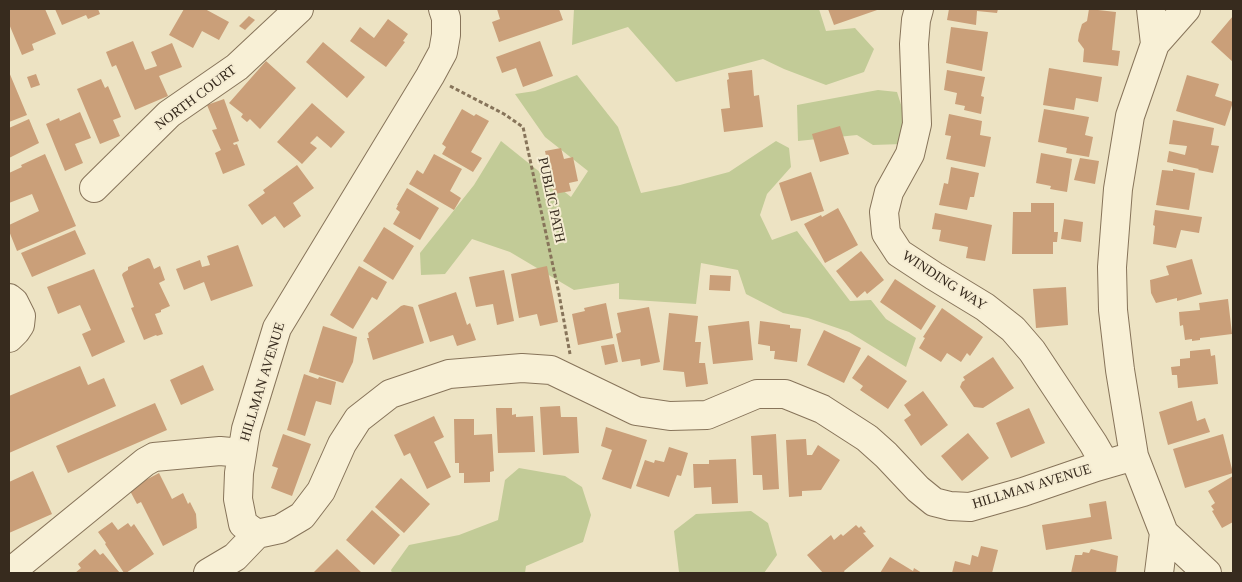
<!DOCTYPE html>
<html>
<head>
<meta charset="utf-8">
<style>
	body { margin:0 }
	#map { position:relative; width:1242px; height:582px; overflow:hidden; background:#ede3c3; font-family:Georgia,serif }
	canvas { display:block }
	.frame { position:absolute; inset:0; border:10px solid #372b1e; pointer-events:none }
</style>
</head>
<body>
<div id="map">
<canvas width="1242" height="582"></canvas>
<div class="frame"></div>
</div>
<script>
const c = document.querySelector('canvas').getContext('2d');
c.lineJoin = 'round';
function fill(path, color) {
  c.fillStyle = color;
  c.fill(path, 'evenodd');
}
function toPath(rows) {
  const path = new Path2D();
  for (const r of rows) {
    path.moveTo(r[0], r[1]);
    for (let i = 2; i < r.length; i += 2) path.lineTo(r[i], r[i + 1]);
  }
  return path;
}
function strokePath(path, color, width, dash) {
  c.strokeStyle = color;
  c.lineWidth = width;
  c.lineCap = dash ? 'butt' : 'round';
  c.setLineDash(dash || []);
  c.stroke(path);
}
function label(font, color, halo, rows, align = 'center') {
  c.font = font + ' Georgia,serif';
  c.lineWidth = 4;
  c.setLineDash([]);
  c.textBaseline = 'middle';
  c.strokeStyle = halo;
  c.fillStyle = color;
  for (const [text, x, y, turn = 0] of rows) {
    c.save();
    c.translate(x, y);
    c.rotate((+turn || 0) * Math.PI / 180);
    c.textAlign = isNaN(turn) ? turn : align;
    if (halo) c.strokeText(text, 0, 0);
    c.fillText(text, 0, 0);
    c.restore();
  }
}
const green = toPath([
	[574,9,819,9,826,31,855,28,874,49,864,72,826,85,784,69,763,59,676,82,628,27,572,45],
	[577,75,618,127,641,193,680,185,729,172,776,141,789,148,791,167,767,194,760,215,772,240,797,231,850,301,871,300,886,319,916,338,906,367,849,332,808,318,783,313,746,294,738,270,701,263,696,304,619,299,619,283,574,290,510,252,472,239,445,274,421,275,420,253,474,185,501,141,571,197,588,171,545,137,515,94,535,91],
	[878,90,897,92,904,114,902,144,873,145,857,135,798,141,797,105],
	[519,468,565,476,582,487,591,515,583,542,526,566,525,573,392,573,391,570,409,545,459,535,498,520,505,480],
	[751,511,768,523,777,555,764,573,679,572,674,531,696,514]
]);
const building = toPath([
	[9,9,45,9,56,34,32,44,34,50,22,55,9,24],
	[55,9,98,9,100,14,88,19,86,15,62,25],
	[184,9,205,9,229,22,219,40,202,31,193,48,169,35],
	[497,9,559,9,563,20,499,42,492,22,500,19],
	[828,9,880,9,834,25],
	[949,9,998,9,997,13,977,11,976,25,947,20],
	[1089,9,1116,12,1112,50,1120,51,1118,66,1083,62,1084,49,1078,41,1079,34,1082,24,1087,21],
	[249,16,255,20,245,30,239,26],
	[1233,16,1233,62,1211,42],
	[388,19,408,34,403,41,405,42,386,67,350,41,360,27,374,38],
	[951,27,988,32,982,71,946,63],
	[133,41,145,70,157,66,151,52,172,43,182,67,159,76,168,96,135,110,116,65,112,67,106,52],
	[540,41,553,76,523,87,516,68,502,73,496,57],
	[323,42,365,77,347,98,306,62],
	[266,61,296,88,260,129,250,119,247,122,241,117,243,114,229,103],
	[1049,68,1102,77,1098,102,1076,98,1074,110,1043,105],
	[752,70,754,96,759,95,763,127,724,132,721,109,730,108,727,80,729,79,728,73],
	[947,70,985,77,981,96,984,97,981,114,964,110,965,106,955,104,957,93,944,90],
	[9,72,27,115,9,122],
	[36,74,40,85,31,88,27,77],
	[1187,75,1219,84,1215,96,1233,102,1225,126,1176,111],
	[101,79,105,88,108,86,121,117,113,120,120,136,100,144,77,89],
	[224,99,239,141,233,143,234,145,237,144,245,165,223,174,215,153,221,150,212,130,217,129,207,105],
	[312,103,345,132,331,148,317,136,310,143,317,148,302,164,277,142],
	[462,109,474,116,476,114,489,121,471,152,482,158,473,172,442,154,446,147,442,144],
	[1044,109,1089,117,1085,135,1093,137,1089,157,1066,153,1067,148,1038,142],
	[80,112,91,138,75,144,83,163,65,171,46,124,59,118,60,121],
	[949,114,982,121,980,135,991,137,985,167,946,159,951,136,945,135],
	[29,119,39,143,9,158,9,128],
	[1173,120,1214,128,1211,145,1219,146,1213,173,1198,170,1199,169,1167,162,1169,151,1185,155,1187,146,1169,144],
	[840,126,849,154,820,162,812,134],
	[561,148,564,159,573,157,578,181,569,183,571,191,554,194,545,151],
	[1041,153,1072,159,1067,192,1050,189,1051,186,1036,183],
	[45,154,76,226,17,251,9,231,9,225,39,211,32,194,9,203,9,173,22,167,21,165],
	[434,154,462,169,450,191,461,198,454,210,409,184,417,170,423,174],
	[1080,158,1099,161,1095,184,1074,180],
	[297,165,314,188,293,203,301,216,284,228,275,216,262,225,248,205,265,193,263,190],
	[951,167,979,173,974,197,970,197,967,210,939,205,944,183,948,184],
	[1173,169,1195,173,1189,210,1156,205,1162,170,1173,171],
	[811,172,824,211,791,221,779,183],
	[407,188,439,208,420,240,393,224,400,212,396,209,398,205,397,205],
	[1031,203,1054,203,1054,232,1058,232,1057,242,1053,242,1053,254,1012,254,1013,212,1031,212],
	[838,208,858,245,825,263,804,224,821,215,822,217],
	[1155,210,1202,217,1199,233,1181,230,1176,248,1153,244,1155,226,1153,225],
	[935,213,992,225,985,261,966,258,968,247,939,241,941,230,932,229],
	[1064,219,1083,222,1081,242,1061,239],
	[384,227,414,246,393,280,363,261],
	[75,230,86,254,32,277,21,253],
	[238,245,253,286,211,301,204,282,184,290,176,269,200,260,202,267,210,265,207,256],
	[861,251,884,280,867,294,865,291,857,298,836,271],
	[148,258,150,259,154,269,160,266,165,280,159,283,170,306,161,310,161,312,155,314,163,334,157,336,156,335,144,340,131,308,134,307,122,275,123,273,128,270,128,267],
	[1192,259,1202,294,1177,301,1177,298,1156,303,1151,293,1150,280,1169,275,1166,266],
	[359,266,387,282,377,300,372,297,353,329,330,315],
	[547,266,558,322,540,326,537,314,519,318,511,274],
	[94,269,125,342,92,357,82,334,91,330,80,305,58,314,47,287],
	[504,270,514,321,497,325,493,304,476,307,469,277],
	[710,275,731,276,730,291,709,290],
	[895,279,936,306,921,330,880,302],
	[1066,287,1068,325,1036,328,1033,289],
	[456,292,467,325,470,323,476,340,457,346,453,335,430,342,418,305],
	[1228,299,1232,334,1200,338,1200,340,1192,341,1192,339,1185,340,1183,325,1180,326,1179,312,1200,310,1199,303],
	[606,303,613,338,578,345,572,314,585,311,584,308],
	[404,305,413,307,424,343,373,360,367,338,369,338,368,333,401,306],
	[649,307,660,362,641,366,640,359,622,362,616,334,621,332,617,313],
	[942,308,983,337,970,356,967,353,961,362,947,353,941,362,919,348,925,338,923,337],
	[669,313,698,316,695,342,701,342,699,363,705,363,708,384,686,387,684,372,663,370],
	[749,321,753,360,713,364,708,326],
	[760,321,790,325,790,328,801,329,797,362,774,359,775,351,770,351,770,346,758,344],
	[323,326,357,337,353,362,343,383,309,372],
	[824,330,861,348,844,383,807,365],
	[614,344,618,362,605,365,601,346],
	[1210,349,1211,356,1215,355,1218,384,1178,388,1177,375,1172,375,1171,367,1180,366,1180,359,1190,358,1190,351],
	[868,355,907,381,888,409,860,390,863,386,852,378],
	[993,357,1014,388,983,408,974,407,960,387,962,382,965,380,963,377],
	[203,365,214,390,181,405,170,380],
	[80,366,88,385,104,378,116,406,9,453,9,396],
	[304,374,318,379,319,377,336,382,331,405,316,401,305,436,287,430],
	[923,391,948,425,921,446,904,420,911,415,904,405],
	[1192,401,1197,421,1205,418,1210,432,1168,445,1159,412],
	[155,403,167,430,68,473,56,446],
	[560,406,561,417,577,417,579,453,543,455,540,407],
	[496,408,512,408,512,415,516,414,516,417,533,416,535,452,498,453],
	[1029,408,1045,443,1011,458,996,423],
	[434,416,444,437,434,442,451,477,427,489,410,453,404,456,394,435],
	[454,419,474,419,474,435,492,434,494,471,490,472,490,482,464,483,464,473,459,473,459,463,455,463],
	[606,427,647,440,631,489,602,479,612,450,601,446],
	[968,433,989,458,962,481,941,456],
	[283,434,311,444,292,496,271,488,278,468,272,466],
	[776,434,779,489,763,490,762,475,753,475,751,436],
	[1223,434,1233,473,1185,488,1173,449],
	[806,439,807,455,812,455,818,445,840,460,821,490,802,491,802,496,789,497,786,440],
	[669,447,688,453,681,476,677,475,669,497,636,486,645,460,654,463,655,460,664,462],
	[736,459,738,503,712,504,711,487,694,488,693,464,709,464,709,460],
	[33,471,52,514,9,533,9,482],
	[159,473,172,499,183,493,188,504,190,502,196,514,197,528,163,546,141,502,137,504,129,489],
	[1233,476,1233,522,1222,528,1212,511,1214,510,1211,506,1215,503,1208,491],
	[401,478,430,504,404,533,375,507],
	[1106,501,1112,539,1046,550,1042,525,1091,517,1089,504],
	[372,510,400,535,374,565,346,540],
	[112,522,118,530,128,523,131,527,134,524,154,554,126,573,124,573,105,544,106,543,98,532],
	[856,525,859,528,861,526,866,532,863,533,874,546,844,571,845,573,823,573,807,555,831,535,834,540,841,534,843,536],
	[981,546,998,550,992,573,952,573,955,561,970,565,972,555,978,557],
	[95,549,100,555,103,553,120,573,75,573,81,568,78,564],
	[337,549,362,573,313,573],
	[1091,549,1118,556,1116,573,1071,573,1075,555,1082,555,1083,552,1089,553],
	[890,557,913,571,914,568,922,573,880,573]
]);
const path = toPath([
	[450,86,504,114,523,127,559,294,570,354]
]);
const minor = toPath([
	[443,9,446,18,446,35,443,52,430,76,277,328,246,429,239,473,238,499,243,524,257,534,280,529,302,516,321,491,342,444,358,419,390,394,449,374,522,368,551,370,636,411,670,416,707,415,757,394,785,394,822,409,867,438,886,455,918,489,934,502,950,506,970,507,1023,492,1096,467,1134,456],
	[919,9,916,20,914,44,917,124,910,154,889,192,884,212,886,233,899,253,934,276,985,307,1013,329,1032,351,1093,443,1105,464],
	[1151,9,1155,44],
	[94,188,169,114,237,67,299,9],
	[9,298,14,302,21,316,20,325,16,331,9,338],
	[1164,533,1207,573],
	[9,573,145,462,154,457,220,451,242,453],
	[208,573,235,557,257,534],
	[1159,573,1164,533,1134,456,1120,370,1113,310,1112,267,1118,189,1130,116,1155,44,1186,9]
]);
const streetNames = [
	["NORTH COURT",196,98,-37],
	["PUBLIC PATH",551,200,78],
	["WINDING WAY",944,281,33],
	["HILLMAN AVENUE",263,382,-73],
	["HILLMAN AVENUE",1032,487,-17]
];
fill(green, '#c2cb97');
fill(building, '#ca9f79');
strokePath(minor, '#87745a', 30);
strokePath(path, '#87745a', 3, [4, 2.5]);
strokePath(minor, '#f8f0d6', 28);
label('14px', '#372b1e', '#f5ecd2', streetNames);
</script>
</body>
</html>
